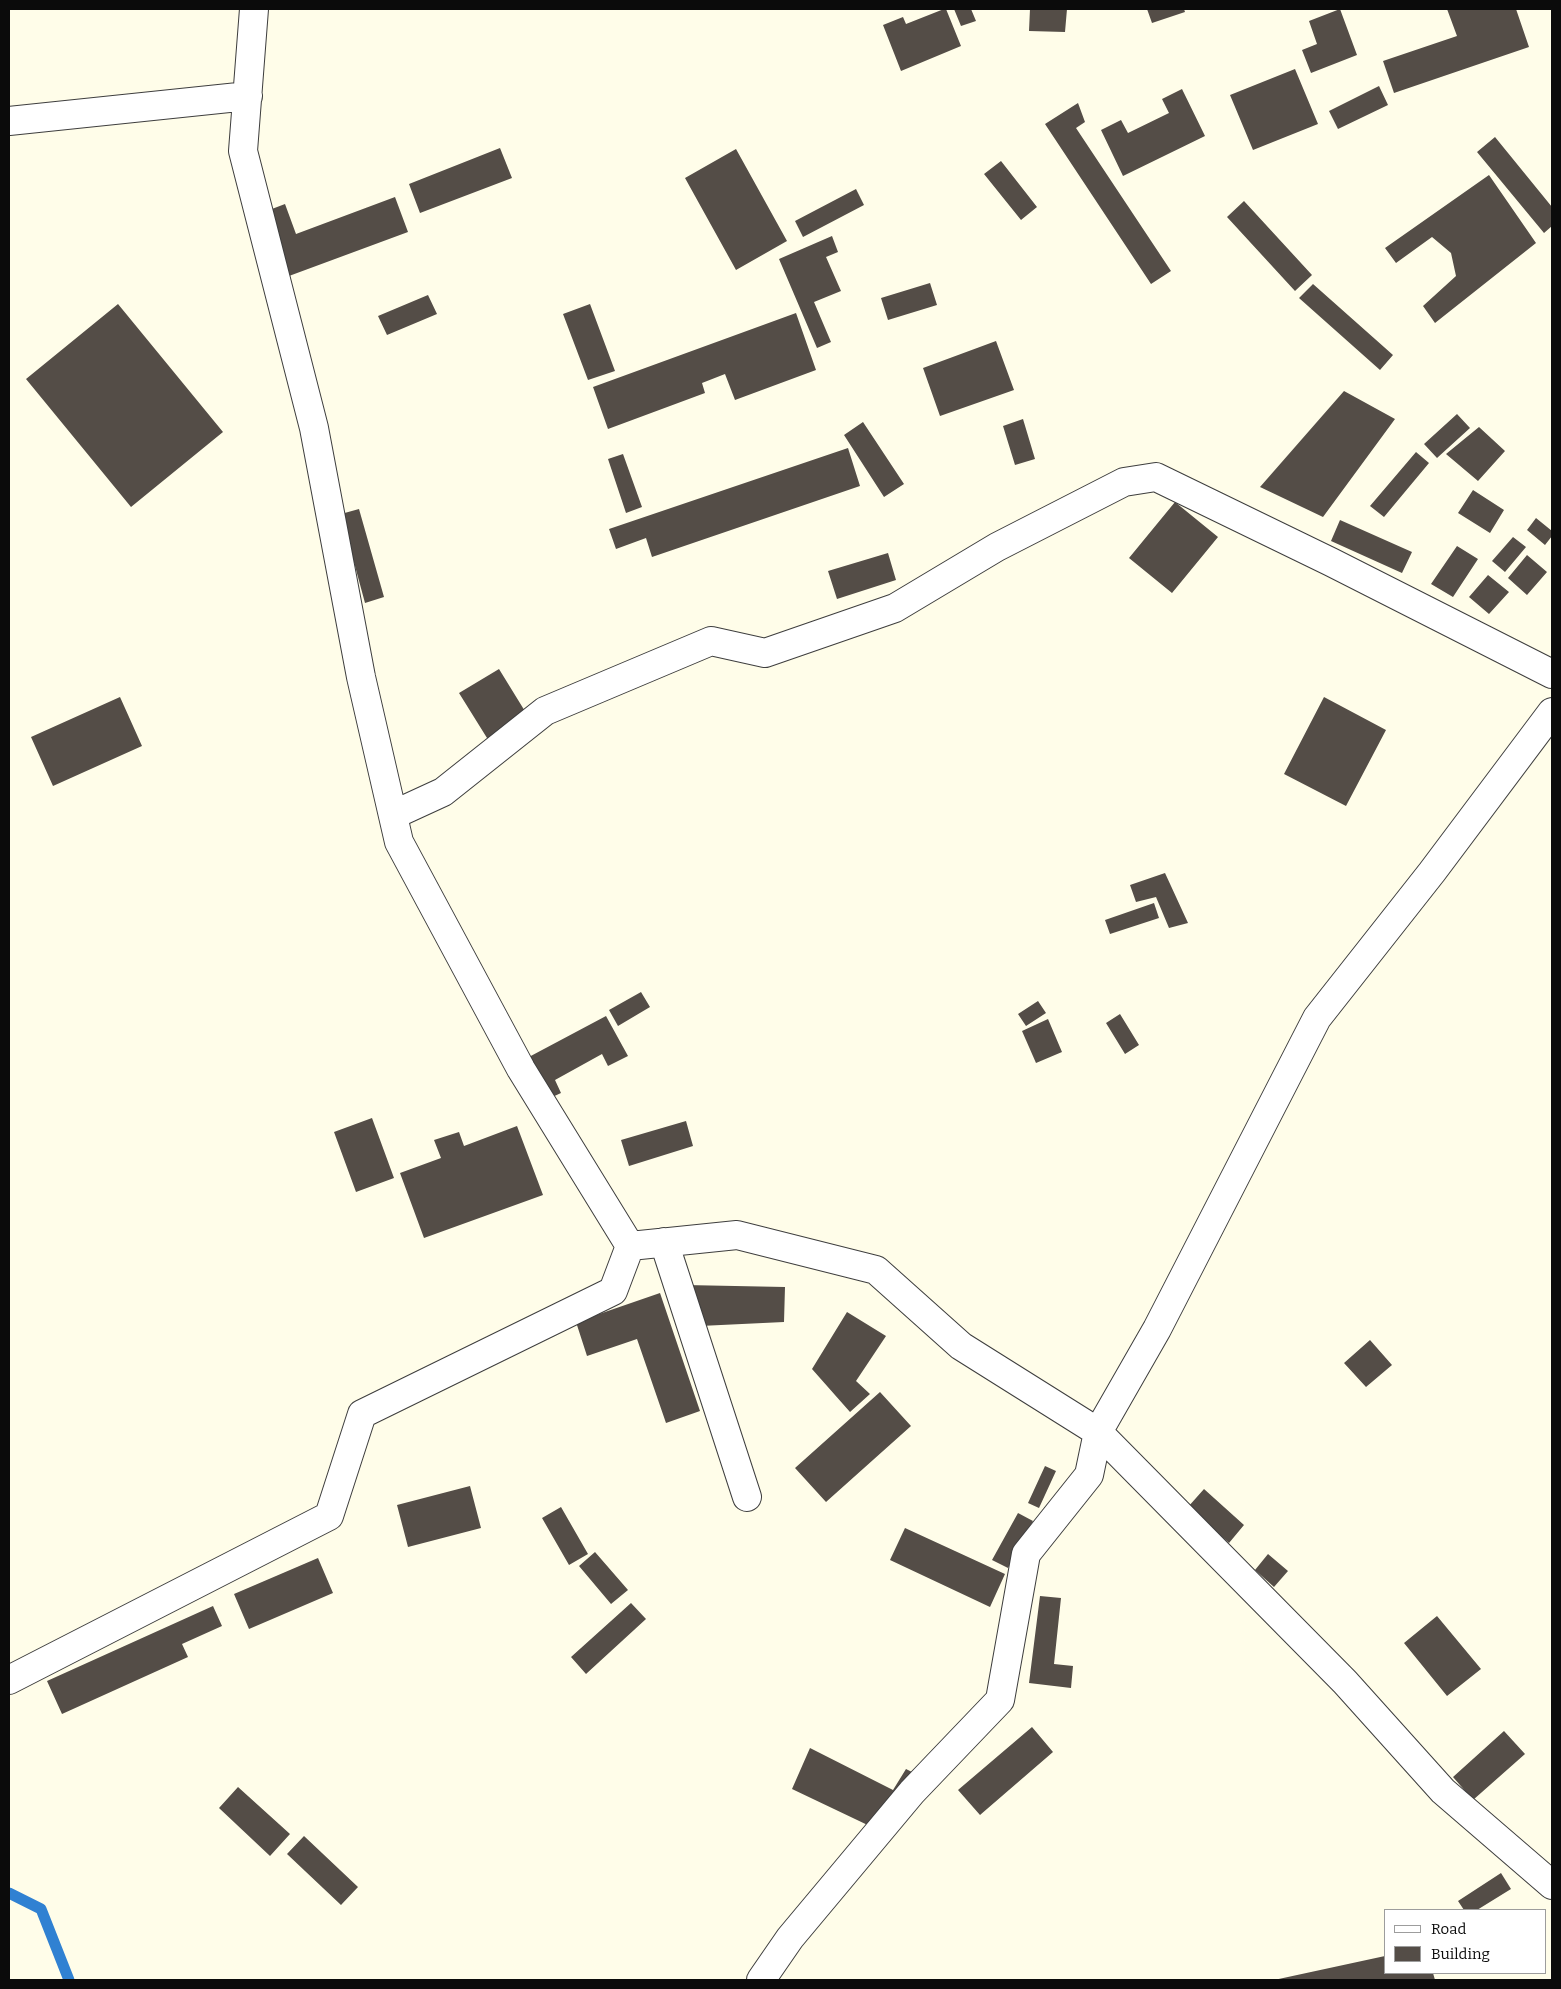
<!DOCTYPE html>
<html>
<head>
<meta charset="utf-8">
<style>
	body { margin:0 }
	#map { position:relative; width:1561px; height:1989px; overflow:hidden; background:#fffde9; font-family:Bitter,serif }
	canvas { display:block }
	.frame { position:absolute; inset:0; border:10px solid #0b0b0b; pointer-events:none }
	.legend { position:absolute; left:1384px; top:1909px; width:162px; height:65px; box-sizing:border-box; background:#fff; border:1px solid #9d9d9d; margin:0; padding:6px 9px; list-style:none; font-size:15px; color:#0b0b0b }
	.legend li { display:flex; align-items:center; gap:10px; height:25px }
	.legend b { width:25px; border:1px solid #9d9d9d }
</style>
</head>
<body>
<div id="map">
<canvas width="1561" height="1989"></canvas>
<div class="frame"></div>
<ul class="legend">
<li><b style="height:6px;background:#fff"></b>Road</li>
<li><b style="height:14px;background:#544d47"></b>Building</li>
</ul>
</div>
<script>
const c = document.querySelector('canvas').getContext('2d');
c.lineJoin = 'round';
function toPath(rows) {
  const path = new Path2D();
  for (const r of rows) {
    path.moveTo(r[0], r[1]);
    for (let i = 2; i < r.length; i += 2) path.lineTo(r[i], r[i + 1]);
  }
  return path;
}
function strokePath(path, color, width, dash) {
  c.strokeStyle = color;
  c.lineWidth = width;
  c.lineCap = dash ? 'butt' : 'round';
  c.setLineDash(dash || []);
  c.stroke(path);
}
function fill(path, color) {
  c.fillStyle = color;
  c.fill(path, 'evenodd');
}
const stream = toPath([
	[9,1893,41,1909,69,1980]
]);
const building = toPath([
	[944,9,946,9,961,46,901,71,883,25,903,17,906,24],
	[954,9,971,9,976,21,961,26],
	[1030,9,1067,9,1065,32,1029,31],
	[1147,9,1184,9,1185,12,1152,23],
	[1340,9,1357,55,1311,73,1302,50,1317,44,1309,21],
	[1447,9,1516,9,1529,47,1394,93,1383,61,1457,36],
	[1295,69,1318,124,1253,150,1230,95],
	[1379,86,1388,105,1338,129,1329,111],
	[1182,89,1205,136,1123,176,1101,130,1121,120,1128,133,1169,113,1162,99],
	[1078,103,1085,122,1076,128,1171,271,1151,284,1045,124],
	[1495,137,1552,207,1552,226,1544,233,1477,152],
	[500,148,512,178,420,213,409,184],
	[736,149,787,241,736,270,685,178],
	[1001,161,1037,207,1021,220,984,174],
	[1489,175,1536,243,1435,323,1423,306,1456,276,1451,253,1432,237,1396,263,1385,248],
	[856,189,864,205,803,237,795,221],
	[395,197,408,232,289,276,264,212,285,204,296,234],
	[1244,201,1312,275,1295,291,1227,217],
	[832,236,838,252,826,257,841,291,814,302,831,342,817,348,779,259],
	[930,283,937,305,888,320,881,298],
	[1313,284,1393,355,1380,370,1299,298],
	[428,295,437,314,387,335,378,316],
	[118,304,223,432,131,507,26,379],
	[590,304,615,371,588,380,563,314],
	[796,313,816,370,735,400,725,374,702,383,705,393,608,429,593,387],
	[996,341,1014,390,940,416,923,368],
	[1344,391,1395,419,1323,517,1260,487],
	[1457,414,1470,428,1437,458,1424,444],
	[1023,419,1035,459,1015,465,1003,426],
	[863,422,904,484,884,497,844,435],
	[1479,427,1505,451,1478,481,1446,454],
	[848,448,860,486,652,557,646,538,616,549,609,529],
	[1416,452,1429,463,1384,517,1370,506],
	[623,454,642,507,626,513,608,459],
	[1473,490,1504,510,1490,533,1458,513],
	[1175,502,1218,537,1172,593,1129,558],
	[359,509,384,597,365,603,341,514],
	[1536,518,1552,531,1552,536,1545,545,1527,530],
	[1340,520,1412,552,1402,573,1331,541],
	[1513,537,1526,547,1505,572,1492,561],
	[1457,546,1478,559,1453,597,1431,584],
	[888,553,896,580,837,599,828,571],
	[1527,555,1547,572,1527,595,1508,578],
	[1488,575,1509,592,1489,614,1469,597],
	[499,669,531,721,492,746,459,693],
	[120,697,142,746,53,786,31,737],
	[1324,697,1386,730,1346,806,1284,774],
	[1165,873,1188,923,1169,928,1156,897,1136,902,1130,885],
	[1154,903,1159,918,1110,934,1105,920],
	[641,992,650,1007,618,1026,609,1010],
	[1038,1001,1046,1013,1026,1026,1018,1014],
	[1120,1014,1139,1045,1125,1054,1106,1023],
	[606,1016,628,1056,608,1066,602,1054,555,1080,561,1093,548,1099,527,1058],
	[1048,1019,1062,1052,1036,1063,1022,1031],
	[372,1118,394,1178,356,1192,334,1132],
	[686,1121,693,1146,629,1166,621,1140],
	[517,1126,543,1195,424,1238,400,1173,441,1158,434,1140,459,1132,464,1146],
	[685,1285,785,1287,784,1322,700,1326],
	[660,1293,700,1411,666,1423,637,1339,587,1356,576,1322],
	[847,1312,886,1336,856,1381,870,1394,850,1412,812,1369],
	[1370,1340,1392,1365,1366,1387,1344,1363],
	[880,1392,911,1426,826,1502,795,1468],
	[1045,1466,1056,1471,1039,1508,1028,1503],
	[470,1486,481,1528,408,1547,397,1505],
	[1204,1489,1244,1525,1229,1543,1188,1507],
	[561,1507,588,1554,569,1565,542,1518],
	[1018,1513,1033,1521,1008,1568,992,1560],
	[905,1528,1005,1574,990,1607,890,1560],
	[595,1552,628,1590,611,1604,579,1566],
	[1268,1554,1288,1571,1274,1587,1255,1570],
	[318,1558,333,1593,249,1629,234,1594],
	[1040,1596,1061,1598,1054,1664,1073,1666,1071,1688,1029,1683],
	[631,1603,646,1619,586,1674,571,1657],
	[213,1606,222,1626,182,1644,188,1657,62,1714,47,1681],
	[1437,1616,1481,1669,1447,1696,1404,1643],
	[1032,1727,1053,1752,980,1815,958,1790],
	[1504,1731,1525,1754,1473,1800,1453,1777],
	[810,1748,893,1790,906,1769,918,1775,876,1829,792,1789],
	[238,1787,290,1834,270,1856,219,1808],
	[304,1836,358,1887,341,1905,287,1854],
	[1501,1873,1511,1889,1477,1910,1464,1910,1458,1901],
	[1385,1956,1385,1973,1433,1973,1435,1980,1274,1980]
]);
const minor = toPath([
	[254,9,243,151,314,428,361,677,399,842,521,1069,630,1246,737,1235,876,1270,961,1346,1098,1432,1345,1682,1443,1791,1552,1885],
	[9,121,248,96],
	[393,815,443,792,545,711,711,641,765,653,895,608,997,547,1124,482,1156,477,1331,562,1552,674],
	[664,1242,747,1497],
	[9,1680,329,1516,362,1414,613,1291,630,1246],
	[761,1980,790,1938,912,1792,1000,1700,1026,1554,1089,1475,1098,1432,1157,1329,1317,1018,1432,872,1552,712]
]);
strokePath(stream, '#3081d2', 11);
fill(building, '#544d47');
strokePath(minor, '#3e3e3e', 30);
strokePath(minor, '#fff', 28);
</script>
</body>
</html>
